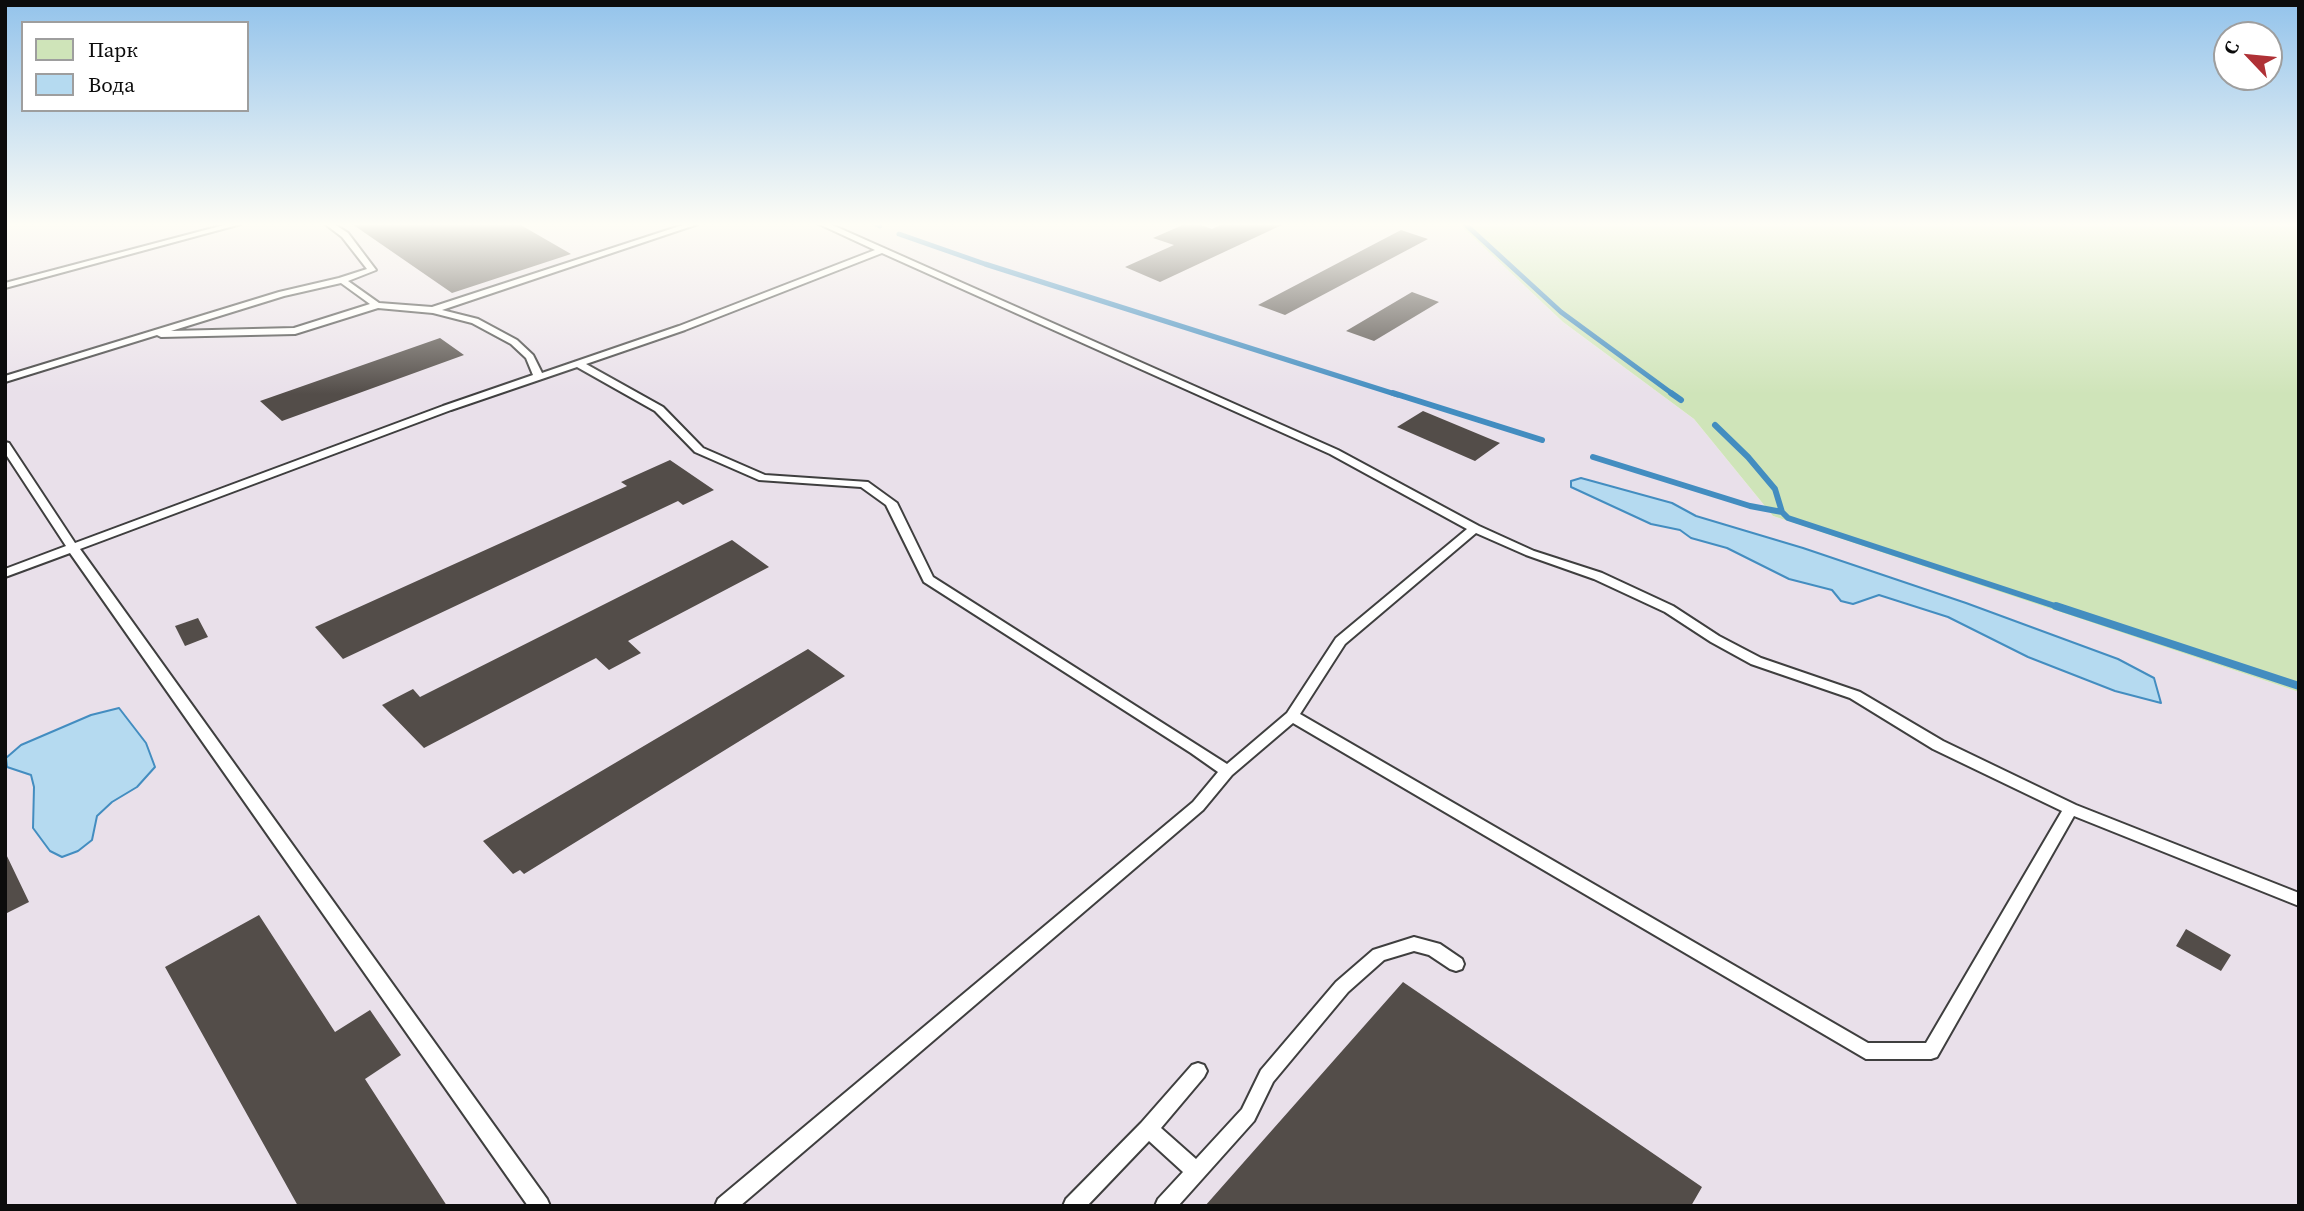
<!DOCTYPE html>
<html>
<head>
<meta charset="utf-8">
<style>
	body { margin:0 }
	#map { position:relative; width:2304px; height:1211px; overflow:hidden; background:#fdfaec; font-family:"Source Serif 4",serif }
	canvas { display:block }
	.frame { position:absolute; inset:0; border:7px solid #0c0c0c; pointer-events:none }
	.legend { position:absolute; left:21px; top:21px; width:228px; height:91px; box-sizing:border-box; background:#fff; border:2px solid #9e9e9e; margin:0; padding:9px 12px; list-style:none; font-size:21px; color:#0c0c0c }
	.legend li { display:flex; align-items:center; gap:14px; height:35px }
	.legend b { width:35px; border:2px solid #9e9e9e }
	.north { position:absolute; left:2213px; top:21px; width:70px; height:70px; box-sizing:border-box; background:#fff; border:2px solid #9e9e9e; border-radius:50%; rotate:296deg; font-size:19px; font-weight:700; line-height:28px; text-align:center; color:#0c0c0c }
	.north::after { content:''; display:block; margin:auto; width:24px; height:32px; background:#af3136; clip-path:polygon(50% 0,100% 100%,50% 72%,0 100%) }
</style>
</head>
<body>
<div id="map">
<canvas width="2304" height="1211"></canvas>
<div class="frame"></div>
<ul class="legend">
<li><b style="height:19px;background:#cfe4b9"></b>Парк</li>
<li><b style="height:19px;background:#b5daf0"></b>Вода</li>
</ul>
<div class="north">С</div>
</div>
<script>
const c = document.querySelector('canvas').getContext('2d');
c.lineJoin = 'round';
function fill(path, color) {
  c.fillStyle = color;
  c.fill(path, 'evenodd');
}
function toPath(rows) {
  const path = new Path2D();
  for (const r of rows) {
    path.moveTo(r[0], r[1]);
    for (let i = 2; i < r.length; i += 2) path.lineTo(r[i], r[i + 1]);
  }
  return path;
}
function strokePath(path, color, width, dash) {
  c.strokeStyle = color;
  c.lineWidth = width;
  c.lineCap = dash ? 'butt' : 'round';
  c.setLineDash(dash || []);
  c.stroke(path);
}
const industrial = toPath([
	[5,224,1459,224,1563,322,1694,419,1773,516,2299,692,2299,1206,5,1206]
]);
const green = toPath([
	[1459,224,2299,224,2299,692,1773,516,1694,419,1563,322]
]);
const water = toPath([
	[1581,478,1672,503,1696,516,1803,548,1966,603,2118,659,2154,678,2161,703,2115,691,2028,657,1948,617,1879,595,1853,604,1841,601,1832,590,1789,579,1727,548,1691,538,1680,530,1651,524,1571,487,1571,481,1581,478],
	[119,708,146,743,155,767,137,787,112,802,97,816,92,840,78,851,62,857,50,851,33,828,34,787,31,775,7,767,6,758,21,745,91,715,119,708]
]);
const streamFar2 = toPath([
	[876,224,880,226],
	[1465,224,1561,312,1674,395],
	[899,234,985,264,1398,395]
]);
const streamFar1 = toPath([
	[1393,393,1542,440],
	[1671,393,1681,400],
	[1715,425,1748,457,1775,489,1782,512],
	[1593,457,1750,506,1782,512,1788,518,2061,608]
]);
const stream = toPath([
	[2056,606,2299,686]
]);
const building = toPath([
	[352,224,519,224,571,254,452,293],
	[1185,224,1199,224,1212,229,1222,224,1284,224,1160,282,1125,267,1174,245,1153,238],
	[1401,230,1428,239,1285,315,1258,305],
	[1412,292,1439,302,1374,341,1346,331],
	[440,338,464,355,282,421,260,401],
	[1423,411,1500,443,1475,461,1397,427],
	[670,460,714,490,683,505,678,501,343,659,315,627,627,486,621,482],
	[732,540,769,567,628,641,641,653,609,670,596,658,424,748,382,705,413,689,420,697],
	[198,618,208,637,185,646,175,626],
	[808,649,845,676,524,874,520,870,513,874,483,841],
	[5,852,29,902,5,914],
	[259,915,335,1032,370,1010,401,1055,365,1079,447,1206,298,1206,165,967],
	[2186,929,2231,955,2221,971,2176,946],
	[1403,982,1702,1187,1691,1206,1205,1206]
]);
const lane = toPath([
	[228,224,241,224,5,288,5,283,228,224],
	[325,224,334,224,348,233,376,270,348,281,379,303,432,307,686,224,698,224,442,310,478,319,517,340,533,355,542,373,679,326,875,250,819,224,830,224,1338,450,1479,526,1534,551,1602,573,1673,606,1719,636,1761,658,1860,692,1943,741,2076,805,2299,893,2299,906,2074,816,1937,1057,1931,1059,1866,1059,1293,723,1232,775,1203,810,740,1206,715,1206,718,1199,1193,802,1218,772,1191,753,924,582,886,505,861,487,759,480,695,452,655,411,577,367,451,410,80,549,547,1199,550,1206,528,1206,70,553,5,577,5,569,66,546,5,453,5,442,9,443,75,543,443,406,533,375,526,358,511,344,472,323,433,313,378,308,295,334,161,337,157,335,5,382,5,376,279,292,339,278,367,269,342,237,325,224],
	[882,253,1330,454,1467,529,1336,638,1287,713,1227,764,933,577,897,503,868,482,765,475,703,448,663,407,586,364,685,330,882,253],
	[341,283,370,304,294,328,171,331,284,296,341,283],
	[1476,533,1526,555,1594,579,1665,612,1711,642,1751,664,1850,698,1933,749,2062,811,1926,1043,1868,1043,1300,714,1345,644,1476,533],
	[1414,937,1440,944,1462,959,1464,964,1462,969,1456,971,1450,969,1429,955,1414,951,1384,960,1348,992,1273,1082,1254,1121,1178,1206,1155,1206,1158,1199,1183,1172,1149,1141,1087,1206,1063,1206,1066,1199,1141,1123,1192,1065,1198,1063,1204,1065,1207,1071,1204,1077,1161,1128,1196,1159,1242,1109,1261,1070,1336,982,1373,950,1414,937]
]);
fill(industrial, '#e9e0ea');
fill(green, '#cfe4b9');
fill(water, '#b5daf0');
strokePath(water, '#438dc0', 2);
strokePath(streamFar2, '#438dc0', 5);
strokePath(streamFar1, '#438dc0', 6);
strokePath(stream, '#438dc0', 8);
fill(building, '#534d49');
strokePath(lane, '#3f3f3f', 4);
fill(lane, '#fff');
const sky = c.createLinearGradient(0, 0, 0, 394);
sky.addColorStop(0, '#93c3eb');
sky.addColorStop(0.57, '#fefdf6');
sky.addColorStop(1, '#fefdf600');
c.fillStyle = sky;
c.fillRect(0, 0, 2304, 394);
</script>
</body>
</html>
